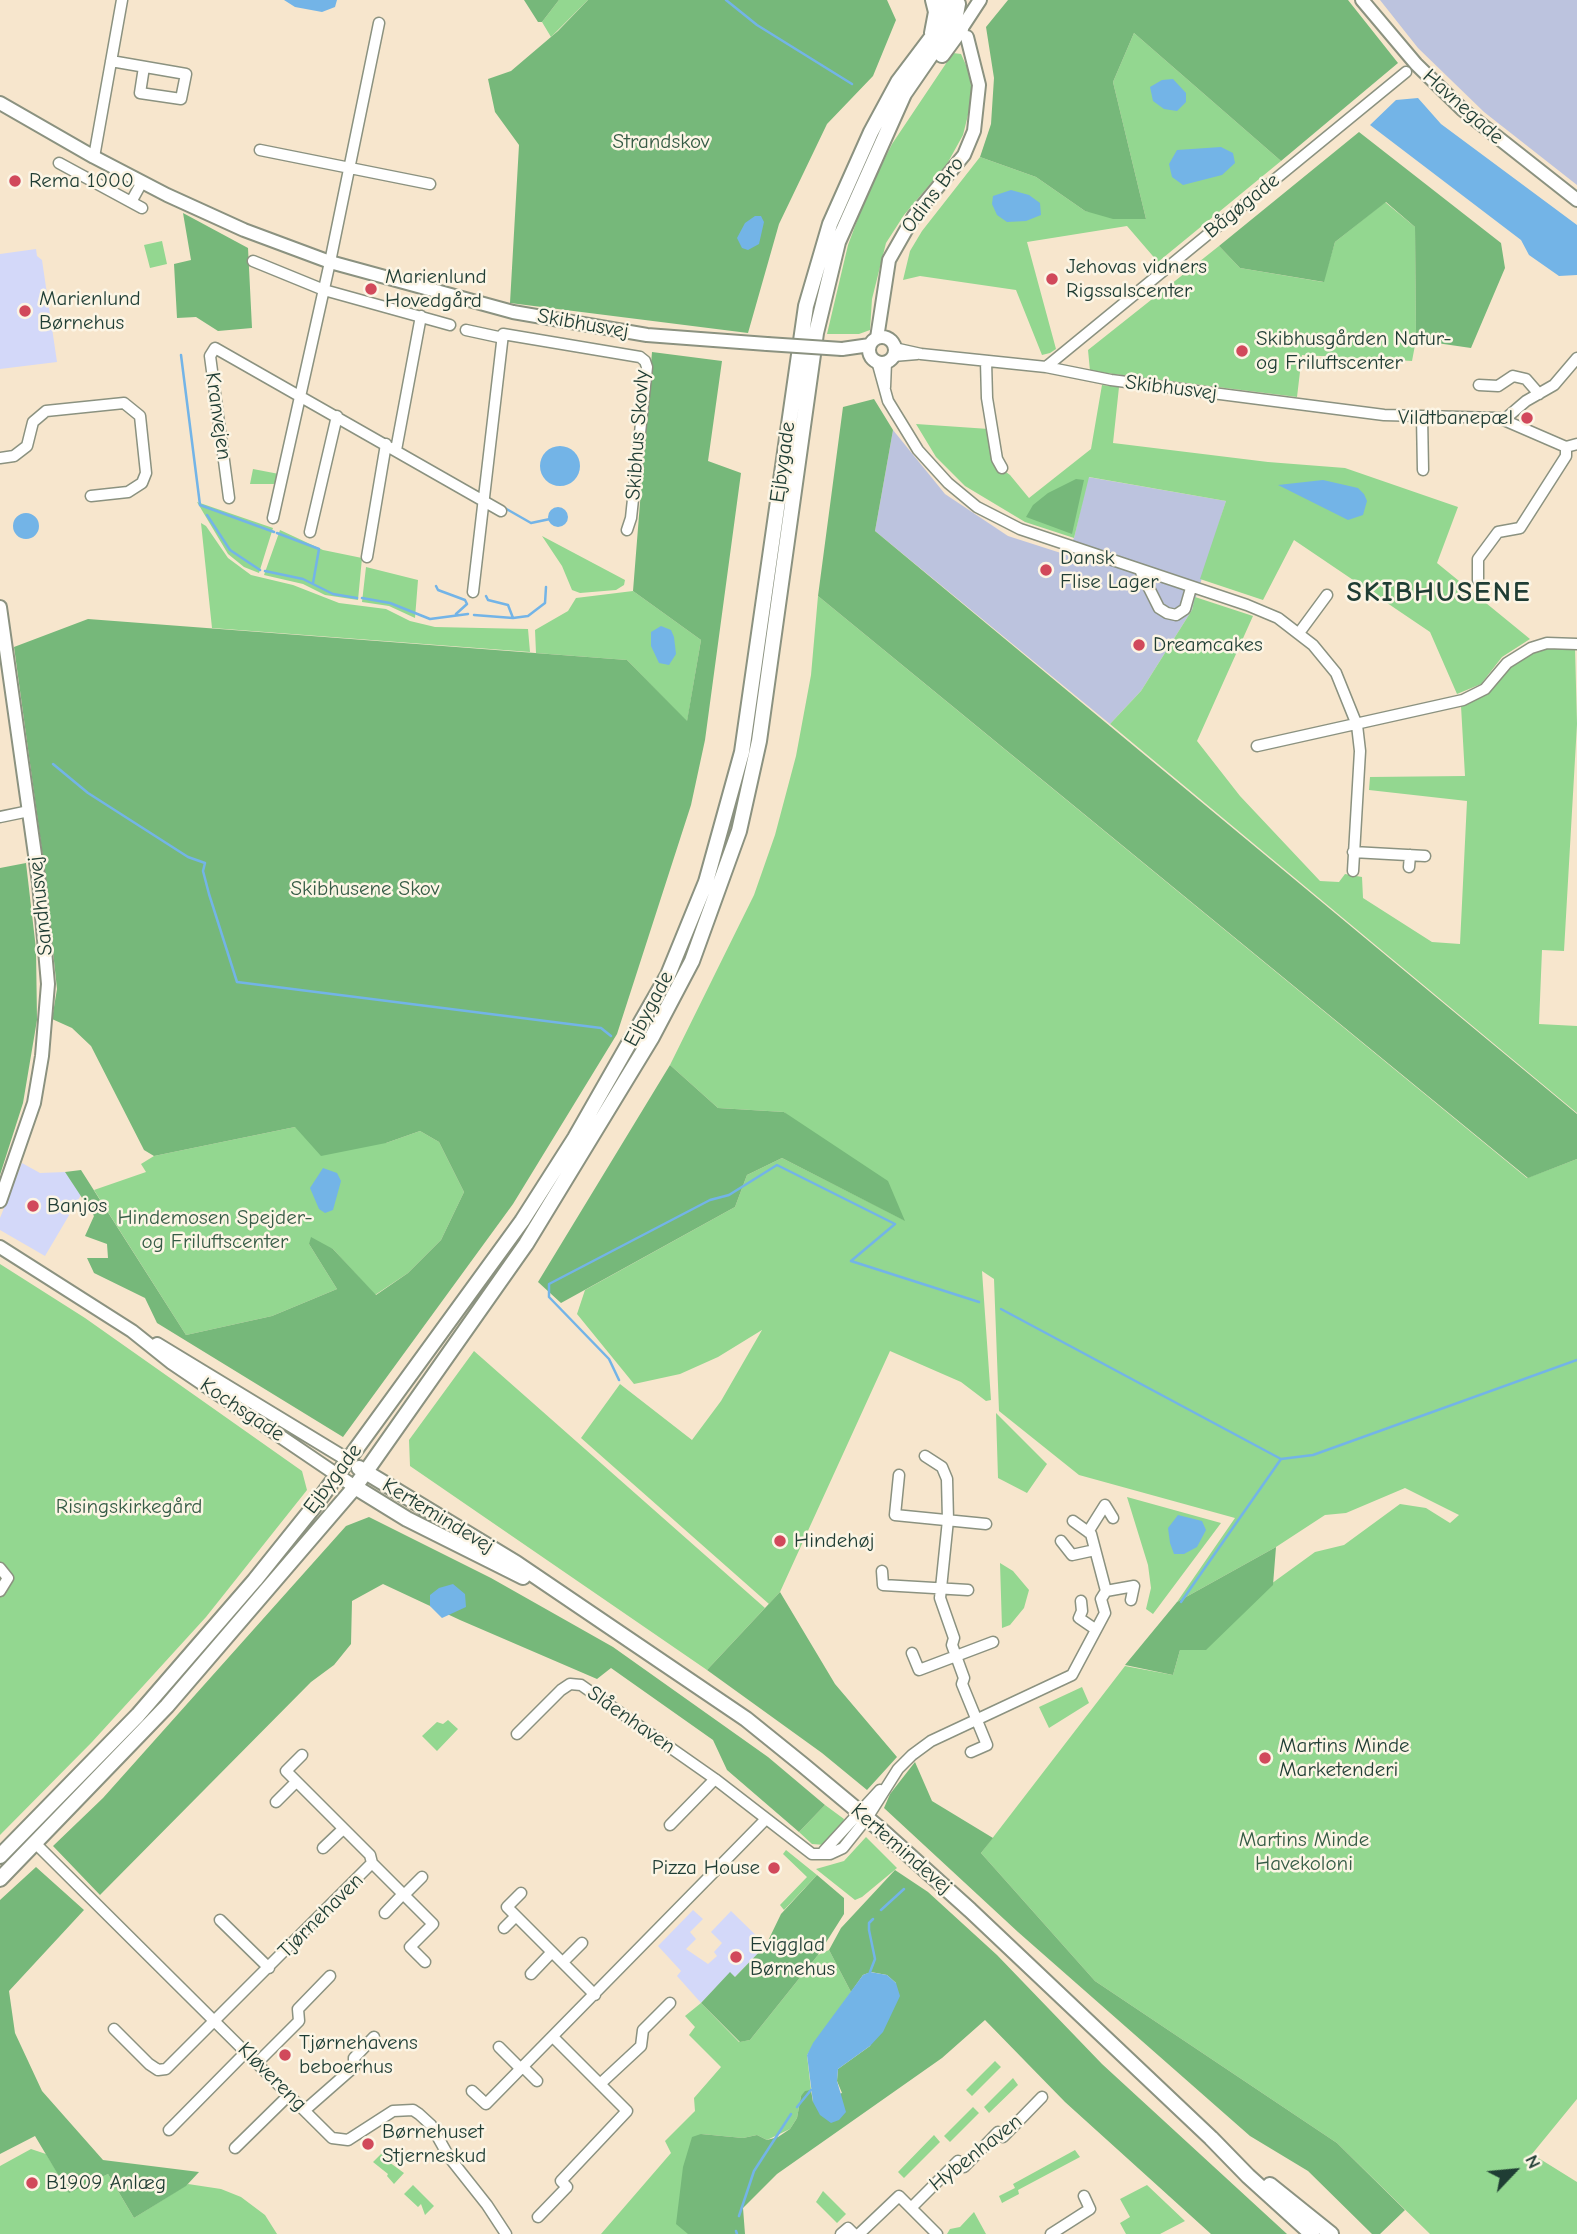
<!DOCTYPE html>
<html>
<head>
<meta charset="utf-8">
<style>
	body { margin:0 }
	#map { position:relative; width:1577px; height:2234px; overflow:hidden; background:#f7e6cd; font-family:"Comic Neue",sans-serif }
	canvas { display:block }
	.north { position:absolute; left:1479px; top:2136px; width:70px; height:70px; -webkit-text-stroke:5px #fcf5e5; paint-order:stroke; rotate:64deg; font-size:19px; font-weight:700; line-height:28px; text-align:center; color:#1f3d34 }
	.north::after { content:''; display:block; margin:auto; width:24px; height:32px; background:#1f3d34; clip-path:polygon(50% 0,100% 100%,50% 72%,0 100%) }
</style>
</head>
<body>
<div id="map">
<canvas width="1577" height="2234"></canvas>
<div class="north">N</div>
</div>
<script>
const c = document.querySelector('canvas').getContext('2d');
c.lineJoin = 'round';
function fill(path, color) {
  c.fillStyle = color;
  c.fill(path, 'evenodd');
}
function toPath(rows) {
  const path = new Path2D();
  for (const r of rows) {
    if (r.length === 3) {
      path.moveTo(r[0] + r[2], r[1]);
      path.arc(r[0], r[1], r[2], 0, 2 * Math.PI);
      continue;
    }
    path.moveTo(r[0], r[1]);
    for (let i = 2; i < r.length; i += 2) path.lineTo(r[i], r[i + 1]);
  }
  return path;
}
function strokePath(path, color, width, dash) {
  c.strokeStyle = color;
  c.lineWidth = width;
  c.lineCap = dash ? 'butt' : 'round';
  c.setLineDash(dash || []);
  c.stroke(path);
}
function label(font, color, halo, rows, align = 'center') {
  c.font = font + ' "Comic Neue",sans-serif';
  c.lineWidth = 5;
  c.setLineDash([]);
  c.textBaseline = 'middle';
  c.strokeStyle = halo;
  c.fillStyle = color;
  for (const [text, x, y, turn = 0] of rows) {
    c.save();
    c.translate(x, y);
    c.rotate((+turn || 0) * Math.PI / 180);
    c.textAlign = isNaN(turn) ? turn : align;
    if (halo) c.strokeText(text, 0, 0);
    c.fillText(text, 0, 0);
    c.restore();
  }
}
const built = toPath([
	[36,249,37,256,42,260,57,362,0,369,0,254],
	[22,1163,40,1173,65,1172,81,1195,45,1256,0,1230,0,1218],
	[693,1910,703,1919,690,1932,696,1939,686,1949,708,1964,717,1956,714,1952,722,1943,711,1932,731,1911,766,1945,735,1977,730,1973,701,2003,677,1976,681,1971,658,1946]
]);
const industrial = toPath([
	[1380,0,1577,0,1577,185,1484,112,1418,48],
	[893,430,945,494,1008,536,1064,554,1074,538,1088,477,1226,501,1192,610,1141,691,1110,724,875,531]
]);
const green = toPath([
	[559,0,588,0,551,37,542,22],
	[1134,33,1281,161,1158,262,1127,226,1027,242,1056,349,1050,353,1042,355,1016,290,920,276,903,280,910,251,922,231,980,157,1036,177,1085,211,1146,219,1113,82],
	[953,53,961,54,970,74,972,99,963,135,947,164,904,215,886,243,872,299,870,330,859,334,827,334,848,245,867,194,892,144],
	[1385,202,1415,227,1416,340,1412,361,1302,355,1297,397,1090,371,1088,350,1219,246,1240,268,1323,282,1335,242],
	[162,241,167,264,150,268,144,245],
	[1102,385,1119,387,1113,443,1268,462,1345,468,1458,507,1437,563,1530,639,1502,657,1481,684,1457,694,1430,632,1294,540,1263,600,1200,579,1226,501,1089,477,1074,538,1025,522,965,486,936,457,916,424,989,429,995,464,1010,475,1029,498,1091,449],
	[253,469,279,474,277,484,250,484],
	[197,502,273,528,259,573,244,567,228,554],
	[201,523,206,526,228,558,251,575,293,585,339,603,386,609,410,621,435,627,528,629,530,652,212,628],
	[280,530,323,550,362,558,358,600,325,595,303,584,264,575],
	[542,536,625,580,624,585,616,590,580,593,572,590,562,566],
	[366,567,418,580,415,618,389,606,362,602],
	[633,591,701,640,687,722,627,660,536,653,535,630,568,611,576,598],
	[818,596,1527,1178,1577,1159,1577,2099,1532,2154,1577,2182,1577,2234,1430,2234,1337,2143,1095,1981,981,1853,1125,1666,1173,1675,1180,1650,1315,1552,1344,1545,1400,1504,1426,1508,1450,1523,1459,1515,1405,1488,1346,1513,1325,1515,1276,1547,1177,1602,1235,1518,1079,1475,999,1411,994,1279,982,1271,991,1400,986,1401,961,1382,890,1351,780,1592,769,1604,581,1438,620,1384,692,1440,721,1401,762,1330,718,1357,680,1374,634,1384,577,1314,585,1290,735,1207,747,1175,782,1158,904,1220,784,1112,718,1108,670,1065,754,895,775,835,796,756,811,675],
	[1195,597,1253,616,1197,741,1240,796,1320,881,1339,882,1345,874,1362,877,1363,898,1432,942,1460,944,1467,801,1369,790,1370,777,1465,776,1461,706,1488,693,1510,667,1532,652,1548,647,1575,648,1577,724,1564,951,1542,950,1539,1024,1577,1026,1577,1113,1110,724,1141,691,1192,610],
	[295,1127,386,1143,420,1131,439,1142,464,1192,441,1240,408,1273,375,1295,333,1249,309,1244,337,1289,272,1316,186,1335,94,1190,146,1172,141,1164,154,1156],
	[0,1264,85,1318,302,1471,307,1490,206,1617,92,1742,0,1835],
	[474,1351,765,1608,707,1670,410,1466,409,1440],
	[996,1413,1047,1464,1027,1493,998,1478],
	[1127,1497,1221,1523,1153,1614,1146,1609,1151,1588,1148,1565],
	[1000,1563,1013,1571,1029,1590,1024,1608,1010,1625,1002,1628],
	[1082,1687,1089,1703,1049,1728,1039,1707],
	[448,1720,458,1729,437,1751,422,1736,437,1722,443,1724],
	[825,1805,844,1819,841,1829,825,1845,812,1844,799,1832],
	[866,1837,897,1868,862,1897,855,1900,816,1869,844,1861],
	[786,1850,817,1875,784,1910,780,1905,807,1877,783,1854],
	[829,1950,851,1992,807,2055,811,2090,801,2096,797,2118,790,2129,767,2140,757,2135,743,2138,701,2134,688,2234,601,2234,671,2153,665,2141,695,2111,694,2098,721,2067,689,2035,695,2027,685,2016,701,2003,739,2042,750,2040,818,1955],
	[995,2061,1001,2067,972,2096,966,2090],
	[1013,2078,1018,2085,989,2113,984,2107],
	[973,2107,979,2113,950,2142,944,2136],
	[934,2135,940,2142,904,2178,898,2172],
	[31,2149,46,2154,69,2192,108,2174,134,2218,188,2184,221,2189,241,2197,265,2215,277,2234,0,2234,0,2166],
	[1075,2150,1080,2157,1018,2190,1019,2194,1002,2203,999,2196,1015,2188,1013,2184],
	[383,2152,390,2159,389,2162,404,2173,394,2184,387,2176,388,2174,373,2162],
	[413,2185,434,2206,425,2215,421,2204,418,2207,404,2194],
	[1147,2185,1185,2221,1160,2234,1126,2234,1120,2223,1130,2217,1120,2199],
	[823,2191,846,2214,837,2223,816,2202],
	[974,2212,986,2234,947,2234,950,2229,960,2227]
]);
const forest = toPath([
	[524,0,559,0,542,22,538,22],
	[588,0,887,0,896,20,873,76,827,124,779,224,748,333,510,303,519,145,495,112,488,79,511,71,558,31],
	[1008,0,1348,0,1398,63,1281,161,1134,33,1113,82,1146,219,1113,219,1085,211,1036,177,980,157,991,124,994,78,986,27],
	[1359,132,1501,243,1505,268,1471,348,1416,340,1415,227,1386,202,1335,242,1324,282,1240,268,1219,246],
	[183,213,248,248,252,328,218,331,196,317,177,318,174,264,191,260],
	[652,352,722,361,708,461,741,473,705,740,691,805,617,1034,513,1204,343,1437,157,1323,145,1298,94,1273,87,1258,108,1258,107,1244,85,1236,94,1216,65,1172,81,1170,186,1335,272,1316,337,1289,309,1244,311,1237,333,1249,376,1295,408,1273,441,1240,464,1192,439,1142,420,1131,386,1143,321,1156,295,1127,154,1156,144,1150,91,1046,72,1028,52,1019,57,989,43,858,14,647,88,619,627,660,687,721,701,640,633,591],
	[874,399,893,430,875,531,1577,1114,1577,1159,1528,1178,818,596,843,407],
	[1076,479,1084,480,1072,534,1026,517,1033,505,1048,493],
	[26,863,36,949,37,1020,23,1103,0,1175,0,868],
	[670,1065,718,1108,784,1112,888,1181,905,1221,782,1158,747,1175,735,1207,561,1303,538,1282],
	[369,1517,491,1578,613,1647,768,1757,825,1805,799,1832,727,1770,713,1740,611,1668,597,1679,460,1620,383,1584,352,1601,351,1644,334,1665,311,1682,100,1895,53,1846,103,1798,346,1526],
	[1276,1547,1273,1585,1206,1650,1180,1650,1173,1675,1125,1665,1177,1602],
	[780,1592,835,1684,897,1757,867,1790,822,1753,707,1670],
	[915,1762,932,1801,993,1838,981,1853,1095,1981,1337,2143,1405,2210,1380,2234,1372,2234,1308,2171,1250,2136,1018,1932,884,1808,890,1794],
	[36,1867,84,1910,9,1991,15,2033,42,2091,103,2160,199,2172,186,2186,134,2218,108,2174,69,2193,35,2136,0,2154,0,1900],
	[895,1870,928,1892,997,1955,1102,2064,1287,2234,1211,2234,1065,2102,985,2020,942,2058,777,2174,743,2208,745,2234,688,2234,676,2224,683,2167,692,2137,701,2134,743,2138,757,2135,767,2140,778,2137,790,2129,797,2118,801,2096,805,2091,811,2090,813,2102,842,2093,837,2081,838,2069,870,2046,896,1983,887,1975,871,1972,863,1975,851,1992,829,1950,841,1928],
	[817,1875,844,1898,844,1914,818,1955,750,2040,740,2042,701,2003,730,1972,735,1977,766,1945,781,1914]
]);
const water = toPath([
	[284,0,337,0,335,7,322,12,295,7],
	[1173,79,1186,93,1186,102,1177,111,1164,109,1153,101,1150,87,1162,80],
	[1418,98,1441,124,1577,225,1577,275,1559,276,1529,255,1521,240,1370,125,1396,100],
	[1221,147,1233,153,1235,163,1222,175,1183,185,1172,177,1169,164,1177,150],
	[1011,190,1029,195,1040,203,1041,215,1026,221,1007,222,997,215,992,204,993,196],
	[755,216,761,216,764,222,759,244,748,250,742,248,737,238,745,223],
	[560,466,20],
	[1323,480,1358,488,1364,494,1367,501,1363,515,1348,520,1278,485],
	[558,517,10],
	[26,526,13],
	[661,626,671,630,674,637,676,654,669,665,659,663,651,646,651,632],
	[323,1168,337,1173,341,1181,333,1210,325,1213,319,1209,310,1188],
	[1178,1515,1202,1521,1206,1530,1197,1547,1184,1554,1174,1554,1170,1543,1168,1528],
	[453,1584,465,1594,466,1607,442,1618,430,1606,430,1595,439,1588],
	[870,1972,887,1975,896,1983,900,1996,883,2032,870,2046,838,2069,837,2081,846,2112,839,2120,831,2123,820,2115,813,2102,807,2055,813,2043,863,1975]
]);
const stream = toPath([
	[726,0,757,25,852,84],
	[181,355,200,505,274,532],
	[503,507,531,523,550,519],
	[207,515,230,550,260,570],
	[277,533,319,549,313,583],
	[265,571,303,579,333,594,357,598],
	[436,586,438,590,465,600,467,604,456,614],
	[486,596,488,600,508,605,513,618],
	[362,598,390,603,430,619,468,614],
	[474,615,513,618,528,616,545,603,546,587],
	[53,764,88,793,188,857,205,863,203,871,209,894,237,982,601,1028,611,1036],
	[1001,1309,1281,1459,1313,1455,1577,1360],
	[619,1380,609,1359,549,1297,549,1284,710,1200,729,1195,777,1165,895,1224,851,1261,979,1302],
	[1181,1602,1281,1459],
	[881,1910,904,1889],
	[870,1972,875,1959,869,1930,869,1923,873,1919],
	[797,2107,811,2090],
	[739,2216,754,2171,791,2114],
	[736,2231,737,2234]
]);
const minor = toPath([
	[111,61,186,74,181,99,140,93,144,67],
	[260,150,430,184],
	[94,157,122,0],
	[59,163,142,208],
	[131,202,142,182],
	[253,261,324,290,450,325],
	[466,330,503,338],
	[894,348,921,354,1046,367,1111,380,1384,415,1499,418,1566,447,1577,444],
	[893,356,917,354],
	[877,361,888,401,918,450,948,483,977,507,1020,529,1247,605,1278,618,1313,645,1336,673,1357,725,1360,751,1353,871],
	[986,361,987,398,997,459,1002,468],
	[1046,367,1406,72],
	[1479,385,1498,386,1513,376,1526,379,1539,394],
	[885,387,886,362],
	[1422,416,1423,470],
	[1505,419,1526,401,1554,385,1577,358],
	[396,450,421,316],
	[0,458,14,456,27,446,33,422,46,411,124,403,140,416,146,473,142,483,128,492,91,496],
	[229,498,210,356,215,348,501,511],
	[273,518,330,262,379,23],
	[310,532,337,416],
	[367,557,386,444],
	[1141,572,1159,608,1167,613,1176,615,1185,609,1191,588],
	[1478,580,1478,559,1498,532,1520,528,1566,456,1566,447],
	[473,592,503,334,640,357,645,361,647,367,631,518,627,530],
	[1299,633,1327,595],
	[1257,746,1463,700,1485,689,1507,663,1531,648,1547,643,1577,644],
	[0,817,29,811],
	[1353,852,1425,856],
	[1409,867,1410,855],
	[925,1456,942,1467,947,1479,948,1520,940,1598,954,1638,952,1645,964,1678,962,1684,987,1745,971,1752],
	[899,1475,895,1515,986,1524],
	[1088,1532,1105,1505,1113,1518],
	[1061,1541,1072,1555,1095,1550],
	[0,1568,8,1578,0,1591],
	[882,1571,883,1585,968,1590],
	[1106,1591,1134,1586,1131,1600],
	[1081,1601,1082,1611,1079,1618,1095,1629],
	[912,1653,919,1670,993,1642],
	[517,1734,561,1690,570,1684,581,1685,715,1779,812,1854,830,1854,843,1848,867,1818,898,1769,912,1755,931,1741,1072,1675,1105,1613,1101,1599,1106,1591,1091,1534,1073,1521],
	[302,1755,286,1771,370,1855,372,1863],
	[276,1802,296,1782],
	[670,1825,715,1779],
	[36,1844,332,2138,348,2140,393,2111,413,2110,419,2114,431,2125,449,2157,487,2205,506,2234],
	[323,1848,343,1829],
	[824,1851,880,1790],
	[521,1893,507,1907,595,1995],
	[404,1895,422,1877],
	[385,1913,403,1894],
	[220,1920,269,1968],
	[504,1928,516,1916],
	[563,1962,582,1943],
	[531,1974,552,1952],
	[114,2029,149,2064,158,2070,166,2069,372,1863,433,1924,410,1947,425,1962],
	[499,2047,521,2069],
	[257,2063,299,2021,298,2009,330,1976],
	[523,2067,537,2081],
	[600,2084,641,2046,643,2030,670,2003],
	[472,2091,486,2104,766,1819],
	[305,2110,354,2067,354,2058,374,2037],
	[169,2130,246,2052],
	[235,2148,289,2095],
	[911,2208,958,2161,964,2167,998,2132,1003,2137,1042,2097],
	[538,2217,567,2187,561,2181,627,2111,553,2037],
	[841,2234,848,2228,854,2234],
	[859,2234,899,2196,937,2234],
	[1051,2234,1090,2209,1084,2196]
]);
const tertiary = toPath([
	[1362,0,1416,64,1463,110,1577,200],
	[961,29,980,0],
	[0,103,94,157,167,195,244,230,330,262,513,312,647,335,767,344],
	[882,350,13],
	[877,338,889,260,914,216,964,155,974,131,979,85,967,37],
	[842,349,870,345],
	[0,607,39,883,48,984,42,1056,34,1103,0,1201],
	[0,1247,132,1331,172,1363,355,1487],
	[157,1344,348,1460]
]);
const secondary = toPath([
	[944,0,957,23],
	[932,33,936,12,933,0],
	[942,55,961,29],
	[359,1468,516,1563,746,1719,803,1765,881,1830,970,1910,1211,2138,1248,2176,1312,2234],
	[355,1487,407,1519,523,1577],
	[0,1856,138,1715,255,1580,316,1504,522,1221,575,1138,668,975,706,882,742,752,806,306,830,224,871,132,898,82,947,17],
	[0,1879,167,1706,355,1487,526,1244,652,1037,692,961,739,831,759,741,816,333,838,242,904,94,955,20,958,4],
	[1270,2185,1331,2234]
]);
const tertiaryBridge = toPath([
	[767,344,842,349]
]);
const markers = [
	[15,181,7,"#d1495b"],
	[1052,279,7,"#d1495b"],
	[371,289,7,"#d1495b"],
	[25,311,7,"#d1495b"],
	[1242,351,7,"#d1495b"],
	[1527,418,7,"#d1495b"],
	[1046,570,7,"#d1495b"],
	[1139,645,7,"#d1495b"],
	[33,1206,7,"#d1495b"],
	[780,1541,7,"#d1495b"],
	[1265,1758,7,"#d1495b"],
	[774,1868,7,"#d1495b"],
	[736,1957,7,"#d1495b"],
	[285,2055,7,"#d1495b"],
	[368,2144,7,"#d1495b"],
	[32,2183,7,"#d1495b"]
];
const streetNames = [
	["Havnegade",1463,107,42],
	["Odins Bro",933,195,-53],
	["Bågøgade",1242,206,-39],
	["Skibhusvej",583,324,10],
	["Skibhusvej",1171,388,7],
	["Kranvejen",218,416,82],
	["Skibhus Skovly",638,435,-86],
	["Ejbygade",783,462,-82],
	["Sandhusvej",41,906,-96],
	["Ejbygade",649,1009,-62],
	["Kochsgade",242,1410,34],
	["Ejbygade",333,1479,-53],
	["Kertemindevej",438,1516,31],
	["Slåenhaven",631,1720,35],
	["Kertemindevej",901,1849,41],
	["Tjørnehaven",321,1916,-45],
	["Kløvereng",272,2077,45],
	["Hybenhaven",976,2153,-38]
];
const parkNames = [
	["Strandskov",661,142],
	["Skibhusene Skov",365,889],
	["Hindemosen Spejder-",215,1218],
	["og Friluftscenter",215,1242],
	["Risingskirkegård",129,1507],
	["Martins Minde",1304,1840],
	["Havekoloni",1304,1864]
];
const poiNames = [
	["Rema 1000",29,181],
	["Jehovas vidners",1066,267],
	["Rigssalscenter",1066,291],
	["Marienlund",385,277],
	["Hovedgård",385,301],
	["Marienlund",39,299],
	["Børnehus",39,323],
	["Skibhusgården Natur-",1256,339],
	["og Friluftscenter",1256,363],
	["Vildtbanepæl",1513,418,"right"],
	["Dansk",1060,558],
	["Flise Lager",1060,582],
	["Dreamcakes",1153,645],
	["Banjos",47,1206],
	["Hindehøj",794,1541],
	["Martins Minde",1279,1746],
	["Marketenderi",1279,1770],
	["Pizza House",760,1868,"right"],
	["Evigglad",750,1945],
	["Børnehus",750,1969],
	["Tjørnehavens",299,2043],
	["beboerhus",299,2067],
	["Børnehuset",382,2132],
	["Stjerneskud",382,2156],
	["B1909 Anlæg",46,2183]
];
const districtNames = [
	["SKIBHUSENE",1439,593]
];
fill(built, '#d3d8f9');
fill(industrial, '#bcc3de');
fill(green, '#93d790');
fill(forest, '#76b87a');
fill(water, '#73b4e7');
strokePath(stream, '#73b4e7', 2.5);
strokePath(minor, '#8b9280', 13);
strokePath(tertiary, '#8b9280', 16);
strokePath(secondary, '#8b9280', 18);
strokePath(minor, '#fff', 10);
strokePath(tertiary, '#fff', 12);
strokePath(secondary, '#fff', 14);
strokePath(tertiaryBridge, '#8b9280', 16, []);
strokePath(tertiaryBridge, '#fff', 12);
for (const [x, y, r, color] of markers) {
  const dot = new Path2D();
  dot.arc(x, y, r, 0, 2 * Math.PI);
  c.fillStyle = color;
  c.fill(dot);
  strokePath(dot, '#fcf5e5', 2.5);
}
label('21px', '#1f3d34', '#fcf5e5', streetNames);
label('21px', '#365c46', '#fcf5e5', parkNames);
label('21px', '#1f3d34', '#fcf5e5', poiNames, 'left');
c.letterSpacing = '2px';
label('bold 28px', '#1f3d34', '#fcf5e5', districtNames);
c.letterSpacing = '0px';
</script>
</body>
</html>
